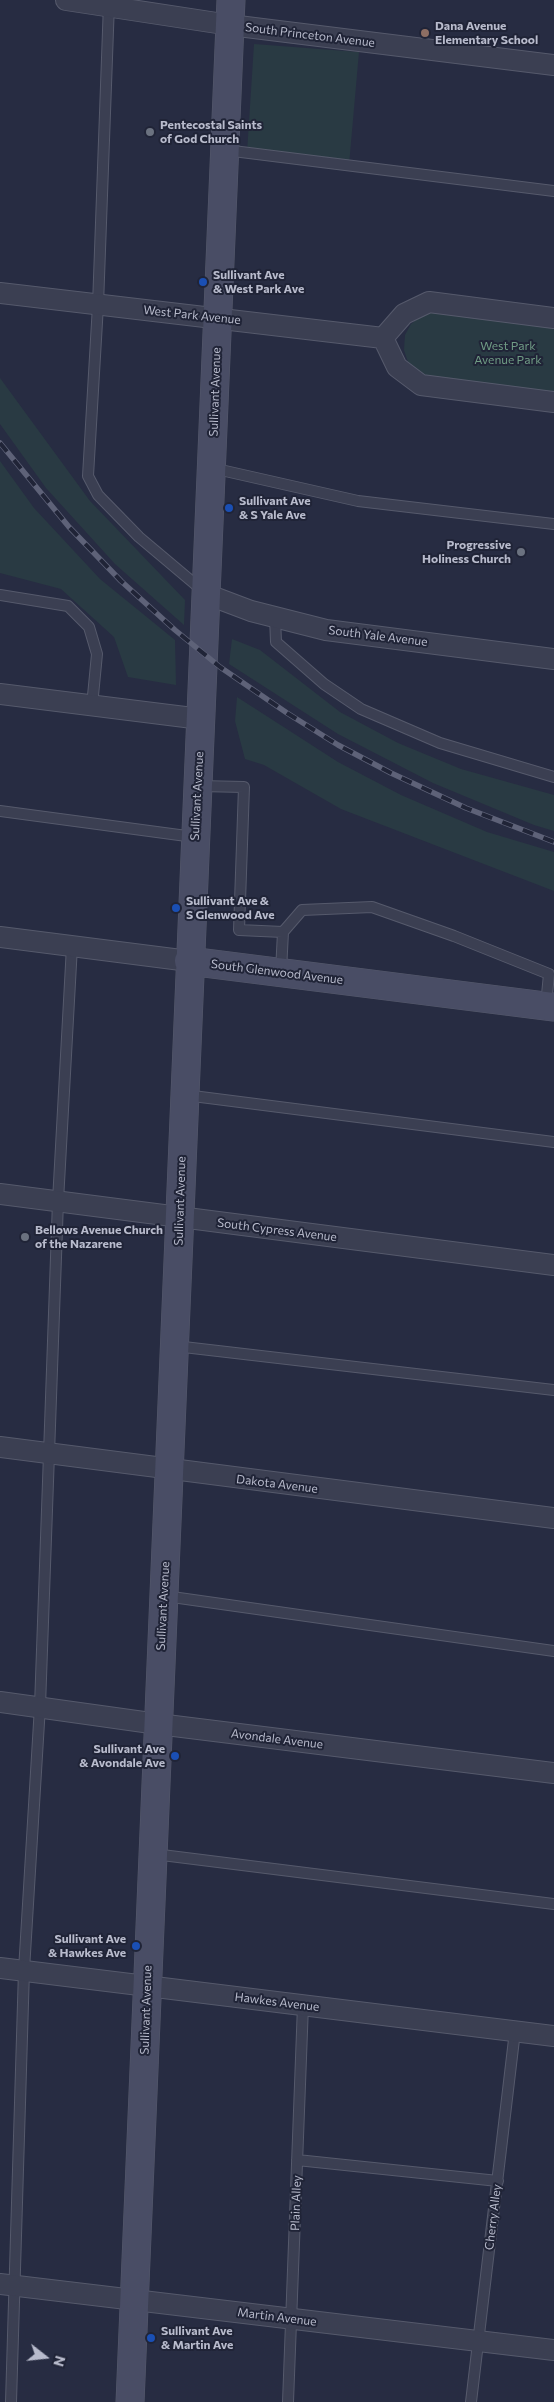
<!DOCTYPE html>
<html>
<head>
<meta charset="utf-8">
<style>
	body { margin:0 }
	#map { position:relative; width:554px; height:2402px; overflow:hidden; background:#272c42; font-family:Commissioner,sans-serif }
	canvas { display:block }
	.north { position:absolute; left:20px; top:2332px; width:50px; height:50px; -webkit-text-stroke:4px #202437; paint-order:stroke; rotate:106deg; font-size:14px; font-weight:700; line-height:20px; text-align:center; color:#b8bbcc }
	.north::after { content:''; display:block; margin:auto; width:18px; height:22px; background:#b8bbcc; clip-path:polygon(50% 0,100% 100%,50% 72%,0 100%) }
</style>
</head>
<body>
<div id="map">
<canvas width="554" height="2402"></canvas>
<div class="north">N</div>
</div>
<script>
const c = document.querySelector('canvas').getContext('2d');
c.lineJoin = 'round';
function fill(path, color) {
  c.fillStyle = color;
  c.fill(path, 'evenodd');
}
function toPath(rows) {
  const path = new Path2D();
  for (const r of rows) {
    path.moveTo(r[0], r[1]);
    for (let i = 2; i < r.length; i += 2) path.lineTo(r[i], r[i + 1]);
  }
  return path;
}
function strokePath(path, color, width, dash) {
  c.strokeStyle = color;
  c.lineWidth = width;
  c.lineCap = dash ? 'butt' : 'round';
  c.setLineDash(dash || []);
  c.stroke(path);
}
function label(font, color, halo, rows, align = 'center') {
  c.font = font + ' Commissioner,sans-serif';
  c.lineWidth = 4;
  c.setLineDash([]);
  c.textBaseline = 'middle';
  c.strokeStyle = halo;
  c.fillStyle = color;
  for (const [text, x, y, turn = 0] of rows) {
    c.save();
    c.translate(x, y);
    c.rotate((+turn || 0) * Math.PI / 180);
    c.textAlign = isNaN(turn) ? turn : align;
    if (halo) c.strokeText(text, 0, 0);
    c.fillText(text, 0, 0);
    c.restore();
  }
}
const green = toPath([
	[254,44,359,52,349,165,247,153],
	[432,311,554,324,554,394,435,379,419,373,408,362,404,350,405,335,411,324,422,315],
	[0,378,90,501,185,600,184,625,115,564,46,488,0,424],
	[0,461,34,508,100,579,175,640,176,685,128,677,114,637,61,589,0,573],
	[232,639,260,650,340,712,398,743,461,769,554,795,554,831,534,825,433,783,338,734,229,664],
	[237,697,338,762,401,795,487,832,554,852,554,891,341,809,264,765,245,759,235,721]
]);
const lane = toPath([
	[109,3,98,305,88,476,98,495,139,537,202,590],
	[225,150,554,191],
	[212,468,358,501,554,524],
	[0,595,68,606,89,627,97,654,92,706],
	[275,617,276,642,324,684,361,709,440,743,554,777],
	[200,786,244,787,239,930,283,932],
	[0,811,194,837],
	[281,971,283,932,302,910,372,907,454,936,549,974,546,1005],
	[185,1095,554,1142],
	[175,1346,554,1390],
	[165,1596,554,1651],
	[154,1854,554,1904],
	[297,2160,498,2181],
	[11,2402,24,1970,40,1706,58,1201,72,946],
	[288,2402,303,2005],
	[471,2402,515,2031]
]);
const street = toPath([
	[66,0,230,25,554,65],
	[0,293,383,338],
	[383,338,397,367,421,385,554,402],
	[383,338,404,314,429,302,554,318],
	[206,594,251,611,326,630,554,659],
	[0,694,201,719],
	[0,937,189,961],
	[0,1194,554,1265],
	[0,1447,554,1518],
	[0,1702,158,1724,554,1773],
	[0,1968,554,2036],
	[0,2284,554,2350]
]);
const secondary = toPath([
	[189,961,554,1007],
	[130,2402,231,0]
]);
const rail = toPath([
	[0,443,69,527,121,581,175,630,220,667,287,713,338,745,391,773,466,808,554,842]
]);
const markers = [
	[425,33,5,"#8d6e63"],
	[150,132,5,"#6b7280"],
	[203,282,5,"#1a4fb4"],
	[229,508,5,"#1a4fb4"],
	[521,552,5,"#6b7280"],
	[176,908,5,"#1a4fb4"],
	[25,1237,5,"#6b7280"],
	[175,1756,5,"#1a4fb4"],
	[136,1946,5,"#1a4fb4"],
	[151,2338,5,"#1a4fb4"]
];
const poiNames = [
	["Dana Avenue",435,26],
	["Elementary School",435,40],
	["Pentecostal Saints",160,125],
	["of God Church",160,139],
	["Sullivant Ave",213,275],
	["& West Park Ave",213,289],
	["Sullivant Ave",239,501],
	["& S Yale Ave",239,515],
	["Progressive",511,545,"right"],
	["Holiness Church",511,559,"right"],
	["Sullivant Ave &",186,901],
	["S Glenwood Ave",186,915],
	["Bellows Avenue Church",35,1230],
	["of the Nazarene",35,1244],
	["Sullivant Ave",165,1749,"right"],
	["& Avondale Ave",165,1763,"right"],
	["Sullivant Ave",126,1939,"right"],
	["& Hawkes Ave",126,1953,"right"],
	["Sullivant Ave",161,2331],
	["& Martin Ave",161,2345]
];
const streetNames = [
	["South Princeton Avenue",310,35,7],
	["West Park Avenue",192,315,6],
	["Sullivant Avenue",215,392,-88],
	["South Yale Avenue",378,636,7],
	["Sullivant Avenue",197,796,-87],
	["South Glenwood Avenue",277,972,7],
	["Sullivant Avenue",180,1201,-88],
	["South Cypress Avenue",277,1230,7],
	["Dakota Avenue",277,1484,7],
	["Sullivant Avenue",163,1606,-87],
	["Avondale Avenue",277,1739,7],
	["Hawkes Avenue",277,2002,7],
	["Sullivant Avenue",146,2010,-88],
	["Plain Alley",296,2203,-88],
	["Cherry Alley",493,2217,-83],
	["Martin Avenue",277,2317,7]
];
const parkNames = [
	["West Park",508,346],
	["Avenue Park",508,360]
];
fill(green, '#293a43');
strokePath(lane, '#565a6c', 12);
strokePath(street, '#565a6c', 22);
strokePath(secondary, '#565a6c', 29);
strokePath(lane, '#3b3f52', 10);
strokePath(street, '#3b3f52', 20);
strokePath(secondary, '#494d65', 28);
strokePath(rail, '#5e6278', 5.5);
strokePath(rail, '#202437', 4, [11]);
for (const [x, y, r, color] of markers) {
  const dot = new Path2D();
  dot.arc(x, y, r, 0, 2 * Math.PI);
  c.fillStyle = color;
  c.fill(dot);
  strokePath(dot, '#202437', 2);
}
label('bold 12px', '#b8bbcc', '#202437', poiNames, 'left');
label('12px', '#b8bbcc', '#202437', streetNames);
label('12px', '#709c85', '#202437', parkNames);
</script>
</body>
</html>
